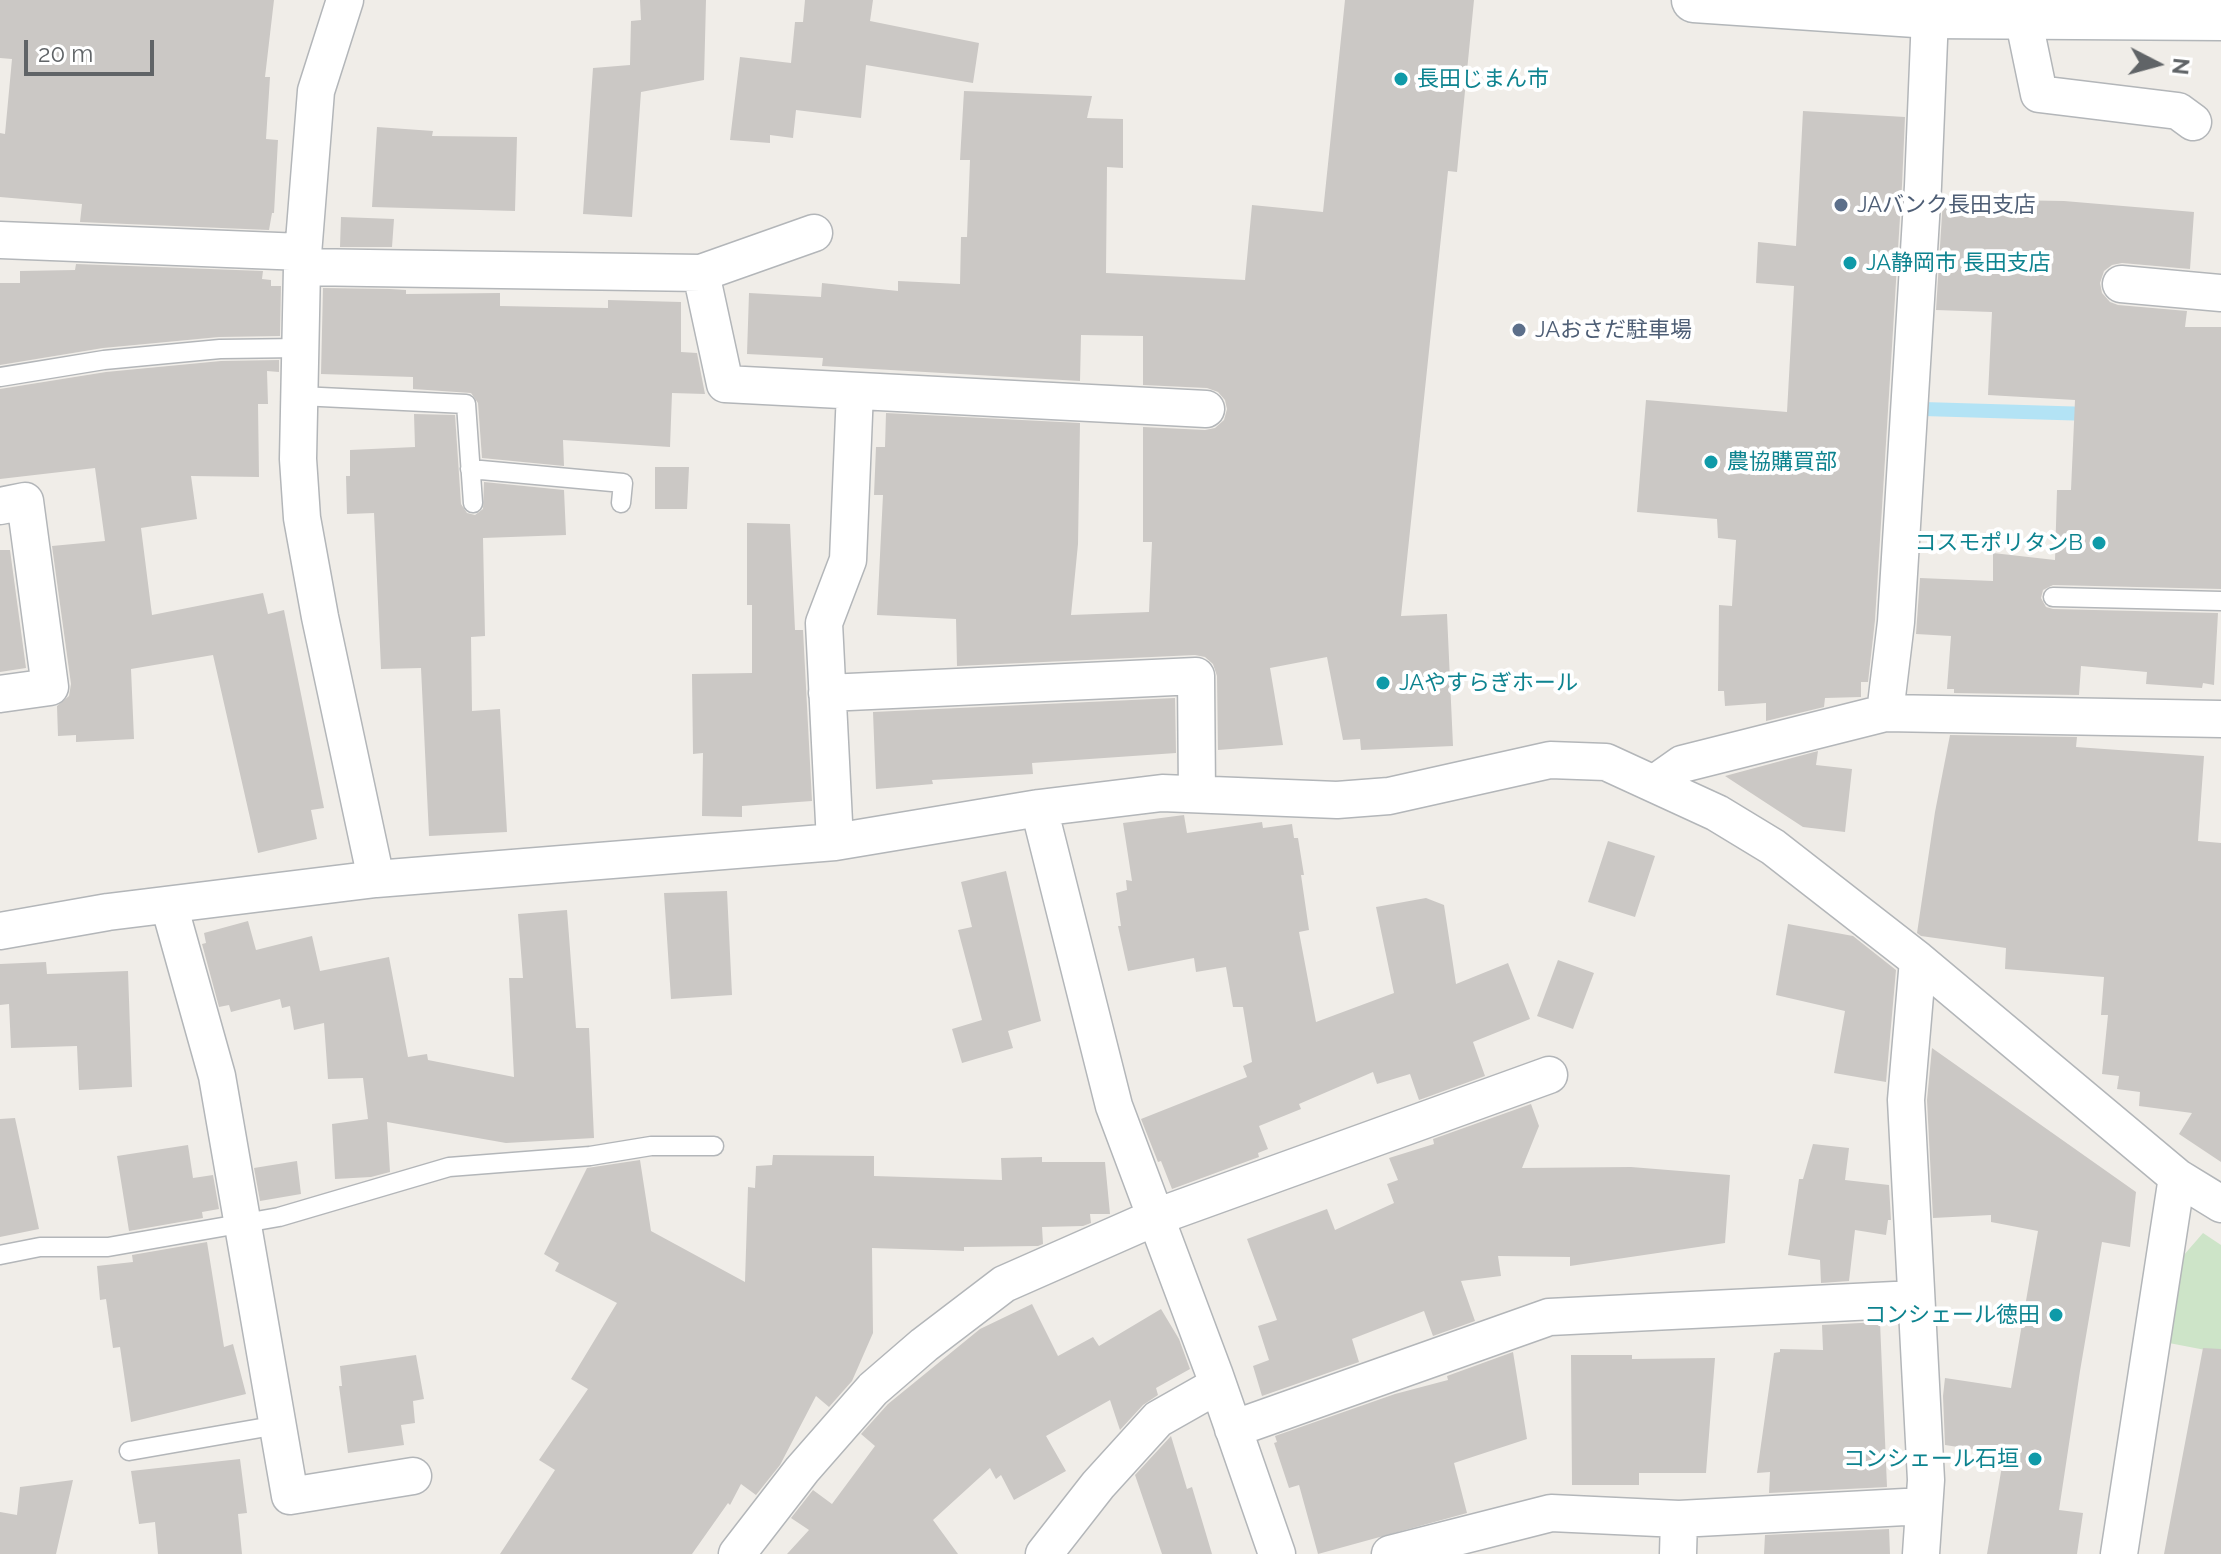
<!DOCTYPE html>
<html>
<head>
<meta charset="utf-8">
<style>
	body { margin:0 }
	#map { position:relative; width:2221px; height:1554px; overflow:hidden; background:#f0ede8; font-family:Raleway,sans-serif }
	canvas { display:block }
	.north { position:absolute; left:2117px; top:24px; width:80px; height:80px; -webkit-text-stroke:6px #fff; paint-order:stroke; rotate:96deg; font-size:22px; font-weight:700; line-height:32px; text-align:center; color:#606467 }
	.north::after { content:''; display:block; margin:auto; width:28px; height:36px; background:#606467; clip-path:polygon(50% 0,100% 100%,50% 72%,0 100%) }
	.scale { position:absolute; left:24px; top:40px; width:130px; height:36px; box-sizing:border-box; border:4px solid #606467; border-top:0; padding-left:10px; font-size:24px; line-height:28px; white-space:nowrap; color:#606467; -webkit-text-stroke:6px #fff; paint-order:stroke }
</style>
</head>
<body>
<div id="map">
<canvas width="2221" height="1554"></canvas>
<div class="north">N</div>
<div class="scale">20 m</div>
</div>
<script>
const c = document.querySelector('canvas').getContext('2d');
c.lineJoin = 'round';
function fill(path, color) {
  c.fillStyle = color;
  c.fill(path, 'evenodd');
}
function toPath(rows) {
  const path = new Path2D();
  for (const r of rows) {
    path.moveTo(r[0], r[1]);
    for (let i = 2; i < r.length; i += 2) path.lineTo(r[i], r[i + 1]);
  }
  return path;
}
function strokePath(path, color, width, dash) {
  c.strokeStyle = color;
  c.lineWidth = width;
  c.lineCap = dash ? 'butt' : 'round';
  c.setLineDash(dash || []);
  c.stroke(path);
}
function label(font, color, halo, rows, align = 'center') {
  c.font = font + ' Raleway,"Noto Sans JP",sans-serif';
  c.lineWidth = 8;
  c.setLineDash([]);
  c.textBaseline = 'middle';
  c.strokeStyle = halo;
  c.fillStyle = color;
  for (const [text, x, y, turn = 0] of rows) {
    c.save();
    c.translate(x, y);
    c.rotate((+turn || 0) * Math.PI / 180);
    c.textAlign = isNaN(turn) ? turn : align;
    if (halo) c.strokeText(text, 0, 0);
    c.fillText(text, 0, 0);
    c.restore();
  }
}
const green = toPath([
	[2203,1233,2221,1245,2221,1353,2169,1343,2183,1256]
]);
const stream = toPath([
	[1923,409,2091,414]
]);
const building = toPath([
	[0,0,274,0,265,77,270,77,266,139,278,140,274,213,272,213,269,230,80,222,82,204,0,197,0,133,5,134,12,59,0,58],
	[640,0,706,0,704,80,641,92,632,217,583,214,593,68,630,65,631,21,641,20],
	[805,0,873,0,870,21,979,43,973,83,866,65,861,118,796,110,793,138,770,135,770,143,730,140,740,57,791,63,795,22,803,22],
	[1345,0,1474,0,1457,172,1448,171,1401,616,1447,614,1453,746,1361,750,1360,739,1343,740,1327,657,1270,668,1283,745,1218,750,1217,676,1213,664,1205,657,1195,655,957,666,956,619,877,615,883,495,874,495,876,447,885,447,886,413,1080,423,1078,544,1071,615,1149,612,1152,542,1143,542,1143,427,1205,430,1215,428,1224,420,1227,409,1225,400,1218,392,1207,388,1143,385,1143,336,1081,335,1080,381,822,366,823,358,747,354,749,293,821,297,822,283,898,291,898,281,960,284,961,237,967,237,970,160,960,160,964,91,1092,96,1087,118,1123,119,1123,168,1107,167,1106,273,1245,280,1252,205,1323,212],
	[1803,111,1905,117,1902,185,1875,620,1868,682,1861,682,1861,697,1825,698,1824,707,1766,721,1766,703,1725,706,1724,691,1718,691,1719,605,1732,606,1736,540,1718,538,1717,519,1637,512,1646,400,1787,412,1794,286,1756,283,1758,242,1796,246],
	[377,127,433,131,432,136,517,137,515,211,372,207],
	[1943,199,2064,201,2194,212,2190,269,2122,263,2112,265,2104,271,2100,283,2102,293,2110,302,2118,305,2187,311,2185,327,2221,327,2221,589,2053,585,2043,590,2041,598,2046,607,2053,609,2218,613,2214,685,2203,683,2202,688,2146,684,2147,672,2081,666,2079,695,1954,693,1954,689,1947,689,1951,636,1916,634,1920,578,1993,581,1993,553,2055,560,2057,490,2071,490,2075,400,1988,395,1992,312,1936,310],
	[341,217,394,219,392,247,340,247],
	[76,264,263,271,262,279,271,280,271,286,281,286,280,336,219,337,103,348,0,365,0,283,20,283,20,271,75,270],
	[323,288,390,289,406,290,406,294,500,293,500,306,608,308,608,300,681,302,681,352,697,353,705,394,672,393,670,447,563,440,564,466,482,458,478,403,471,393,413,389,413,377,321,374],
	[279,360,279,372,267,371,268,404,258,404,259,477,191,476,197,519,141,528,152,615,263,593,268,614,284,610,324,808,311,810,317,839,258,853,213,655,131,669,134,739,76,742,76,735,58,736,57,706,69,696,71,684,52,546,105,541,95,468,0,479,0,389,106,372,221,361],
	[414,414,455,415,461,504,467,513,475,515,483,509,484,482,564,490,566,535,483,538,485,636,471,637,472,711,500,709,507,832,429,836,421,668,381,669,374,513,347,514,346,476,350,476,350,450,415,447],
	[655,467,689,467,687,509,655,509],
	[747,523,790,524,795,630,803,630,812,801,742,806,742,817,702,816,703,753,693,754,692,674,752,673,752,605,747,605],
	[0,550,10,550,26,668,0,672],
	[1175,698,1176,753,1032,763,1033,774,932,780,933,784,876,789,873,712],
	[1950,735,2077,737,2076,747,2204,756,2198,841,2221,843,2221,1162,2179,1134,2192,1113,2139,1106,2140,1092,2117,1089,2119,1076,2102,1074,2108,1015,2101,1015,2104,977,2005,969,2006,948,1921,936,1917,933,1935,812],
	[1818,751,1816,765,1852,769,1845,832,1803,827,1725,776],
	[1184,815,1187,833,1262,822,1263,828,1292,824,1294,838,1298,838,1304,875,1301,875,1309,930,1299,932,1316,1022,1394,993,1376,907,1426,898,1444,905,1456,984,1508,963,1530,1019,1473,1042,1485,1076,1419,1100,1410,1074,1377,1084,1373,1072,1299,1104,1301,1109,1259,1126,1268,1149,1258,1153,1259,1157,1172,1189,1161,1161,1158,1162,1141,1119,1247,1077,1243,1066,1252,1062,1243,1007,1233,1007,1226,967,1196,972,1194,958,1128,971,1118,926,1121,926,1116,893,1127,890,1126,880,1132,881,1123,823],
	[1608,841,1655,856,1635,917,1588,902],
	[1006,871,1041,1021,1008,1031,1013,1048,962,1063,952,1029,982,1020,958,930,972,927,961,882],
	[727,891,732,995,671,999,664,893],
	[567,910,576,1028,589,1028,594,1138,506,1143,387,1122,390,1172,371,1177,335,1179,332,1124,368,1119,363,1078,328,1079,324,1023,294,1030,290,1006,282,1008,280,999,231,1012,229,1005,219,1007,202,944,206,943,204,933,248,921,256,950,312,936,320,971,389,957,408,1057,427,1054,428,1060,514,1077,509,978,523,978,518,914],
	[1788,924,1853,936,1896,970,1886,1082,1834,1073,1845,1011,1776,995],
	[1558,960,1594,973,1573,1029,1537,1016],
	[46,962,47,974,128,971,132,1087,79,1090,77,1046,11,1048,9,1004,0,1005,0,964],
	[1932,1048,2136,1192,2130,1247,2102,1242,2080,1371,2059,1510,2083,1513,2077,1554,1987,1554,2004,1454,1945,1445,1943,1396,1945,1378,2011,1388,2038,1231,1991,1222,1991,1215,1933,1218,1927,1100],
	[1531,1104,1539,1126,1522,1168,1631,1167,1730,1175,1725,1243,1570,1266,1570,1257,1498,1256,1501,1276,1461,1281,1475,1321,1433,1336,1424,1311,1352,1339,1359,1362,1262,1396,1253,1366,1269,1360,1258,1326,1277,1320,1247,1239,1327,1209,1335,1230,1394,1203,1387,1184,1398,1180,1389,1158,1434,1144,1433,1139],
	[15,1118,39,1229,0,1237,0,1119],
	[1813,1144,1849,1148,1845,1180,1889,1185,1891,1220,1888,1220,1886,1235,1855,1230,1849,1281,1821,1283,1820,1260,1788,1255,1799,1179,1803,1179],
	[188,1145,193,1178,213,1175,219,1209,202,1212,203,1218,129,1231,117,1156],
	[773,1155,874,1156,874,1176,1002,1180,1001,1158,1042,1157,1042,1162,1105,1162,1110,1214,1090,1214,1091,1223,1083,1226,1042,1227,1043,1244,1038,1246,964,1247,964,1251,872,1248,873,1333,852,1381,829,1407,816,1396,780,1465,756,1495,741,1484,730,1505,728,1503,692,1554,500,1554,555,1470,539,1460,588,1389,571,1379,617,1303,555,1271,559,1263,544,1254,587,1168,640,1160,651,1231,745,1282,748,1187,755,1188,756,1166,772,1165],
	[297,1161,301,1194,260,1201,254,1168],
	[207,1242,224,1347,233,1344,246,1394,131,1422,120,1347,113,1348,106,1299,100,1300,97,1266,133,1262,132,1255],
	[1032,1304,1058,1356,1093,1337,1099,1346,1161,1309,1179,1339,1190,1369,1156,1388,1158,1395,1143,1405,1120,1430,1110,1400,1046,1436,1066,1471,1014,1500,1001,1475,996,1479,990,1468,933,1520,958,1554,787,1554,809,1530,791,1518,813,1490,832,1504,875,1446,861,1434,888,1404,980,1329],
	[1880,1322,1887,1487,1769,1493,1770,1472,1757,1473,1774,1353,1780,1352,1780,1349,1823,1350,1822,1325],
	[2203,1348,2221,1349,2221,1554,2164,1554],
	[1513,1352,1527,1439,1454,1463,1467,1513,1318,1554,1299,1485,1289,1488,1274,1443,1277,1442,1275,1436,1395,1394,1448,1380,1447,1376],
	[416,1355,424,1399,413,1401,415,1423,401,1425,404,1445,348,1453,339,1386,342,1386,340,1366],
	[1571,1355,1632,1355,1632,1359,1715,1358,1706,1473,1639,1473,1639,1485,1572,1485],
	[1171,1436,1187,1489,1192,1487,1212,1554,1162,1554,1135,1475],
	[240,1459,247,1513,238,1514,242,1554,158,1554,155,1522,139,1524,131,1471],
	[73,1480,56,1554,0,1554,0,1512,17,1515,20,1487],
	[1889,1529,1890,1554,1764,1554,1765,1535]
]);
const service = toPath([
	[0,377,104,360,220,349,301,348],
	[300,396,466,404,473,503],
	[470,469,623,483,621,503],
	[2053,597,2221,601],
	[0,1255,40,1247,108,1247,279,1217,449,1167,590,1156,651,1146,714,1146],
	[129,1451,278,1425]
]);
const minor = toPath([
	[345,0,316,91,302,267,298,459,302,518,320,617,376,879],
	[2023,17,2039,94,2178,111,2193,122],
	[0,240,303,252],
	[302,267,701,273,814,233],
	[701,273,725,384,1206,409],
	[2121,284,2221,293],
	[0,506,25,501,50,687,0,694],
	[827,693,1196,676,1197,794],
	[1885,713,1896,622,1923,186,1930,16],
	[1655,783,1682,764,1885,713,2221,719],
	[1039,808,1114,1106,1214,1373,1277,1554],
	[835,842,824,623,848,560,855,391],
	[169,905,217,1076,290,1496,413,1476],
	[0,931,108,912,376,879,835,842,1039,808,1162,793,1337,800,1389,796,1550,760,1606,762,1717,813,1773,847,1918,960,2177,1177,2221,1204],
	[1918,960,1906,1100,1926,1480,1921,1554],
	[1233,1429,1549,1317,1915,1299],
	[737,1554,802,1470,873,1389,924,1345,1004,1284,1156,1217,1549,1075],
	[1044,1554,1098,1485,1158,1419,1218,1385],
	[1390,1554,1551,1513,1679,1519,1924,1506],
	[1678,1554,1679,1519],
	[2119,1554,2177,1177]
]);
const secondary = toPath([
	[1694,0,1930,16,2221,18]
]);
const markers = [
	[1401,79,8,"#0f9aa8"],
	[1841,205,8,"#5c6f8a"],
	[1850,263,8,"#0f9aa8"],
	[1519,330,8,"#5c6f8a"],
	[1711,462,8,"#0f9aa8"],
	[2099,543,8,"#0f9aa8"],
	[1383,683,8,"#0f9aa8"],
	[2056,1315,8,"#0f9aa8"],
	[2035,1459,8,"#0f9aa8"]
];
const cultureNames = [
	["長田じまん市",1417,79],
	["JA静岡市 長田支店",1866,263],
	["農協購買部",1727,462],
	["コスモポリタンB",2083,543,"right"],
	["JAやすらぎホール",1399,683],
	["コンシェール徳田",2040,1315,"right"],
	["コンシェール石垣",2019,1459,"right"]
];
const serviceNames = [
	["JAバンク長田支店",1857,205],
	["JAおさだ駐車場",1535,330]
];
fill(green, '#cde4c8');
strokePath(stream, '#b3e3f5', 14);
fill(building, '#cbc8c5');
strokePath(service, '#b3b6b9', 21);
strokePath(minor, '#b3b6b9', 39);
strokePath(secondary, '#b2b6b9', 47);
strokePath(service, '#fff', 18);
strokePath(minor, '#fff', 36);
strokePath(secondary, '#fff', 44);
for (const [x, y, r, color] of markers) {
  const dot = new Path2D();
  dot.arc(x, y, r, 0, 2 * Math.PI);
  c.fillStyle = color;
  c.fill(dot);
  strokePath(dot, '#fff', 3);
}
label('22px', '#0d838f', '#fff', cultureNames, 'left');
label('22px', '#4e5e75', '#fff', serviceNames, 'left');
</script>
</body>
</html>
